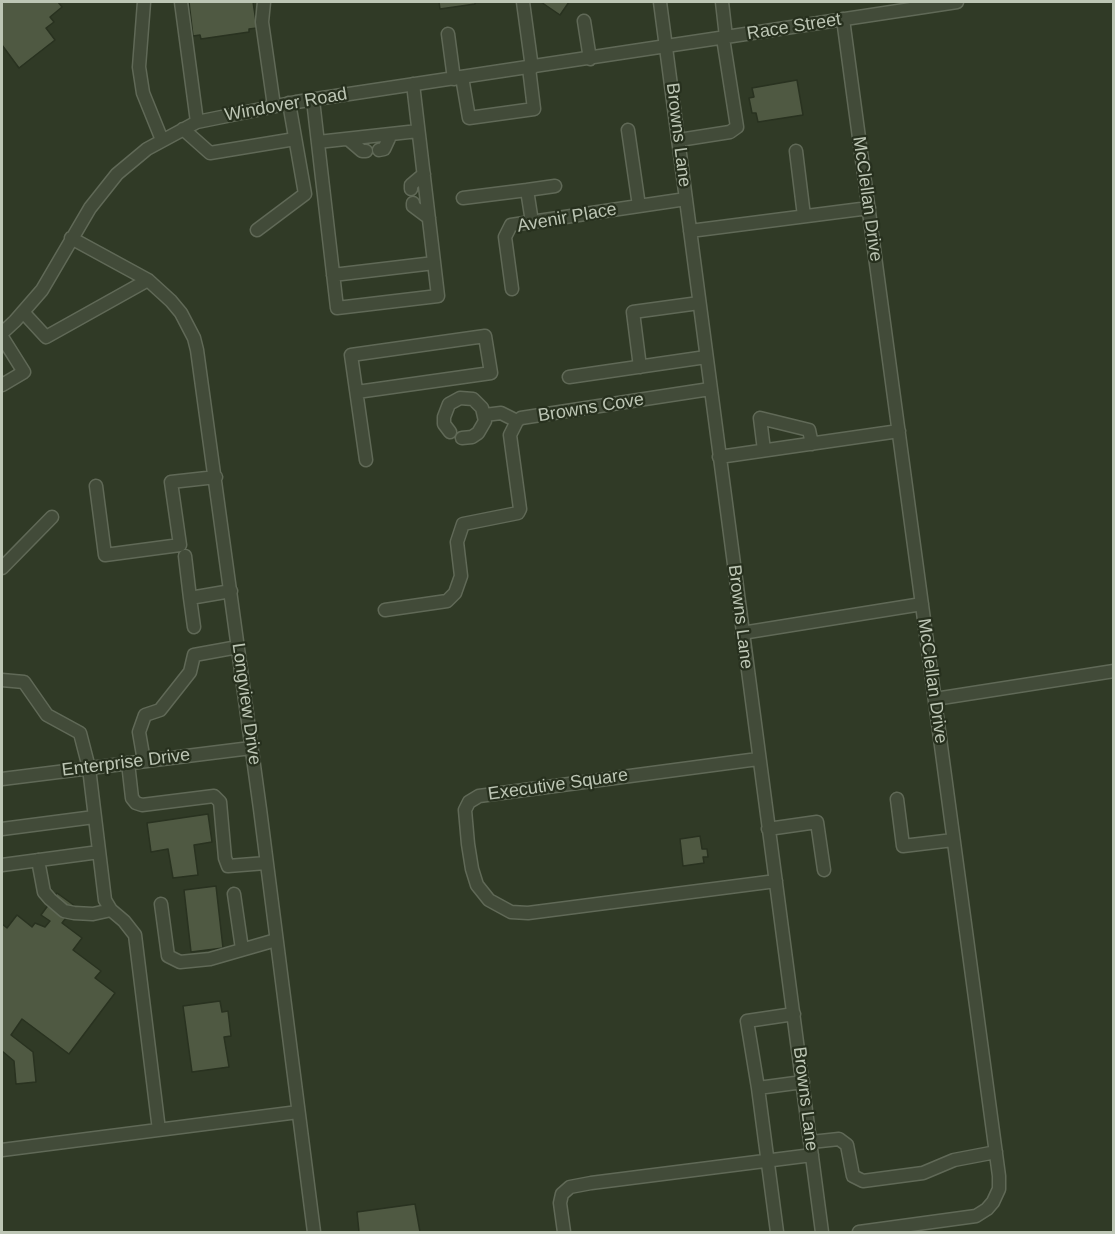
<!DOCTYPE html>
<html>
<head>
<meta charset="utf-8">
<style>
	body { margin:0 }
	#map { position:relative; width:1115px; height:1234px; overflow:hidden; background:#303a26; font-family:Helvetica,sans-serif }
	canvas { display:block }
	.frame { position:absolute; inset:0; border:3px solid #bdc6b5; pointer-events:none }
</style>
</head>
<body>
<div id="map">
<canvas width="1115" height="1234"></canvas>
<div class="frame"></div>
</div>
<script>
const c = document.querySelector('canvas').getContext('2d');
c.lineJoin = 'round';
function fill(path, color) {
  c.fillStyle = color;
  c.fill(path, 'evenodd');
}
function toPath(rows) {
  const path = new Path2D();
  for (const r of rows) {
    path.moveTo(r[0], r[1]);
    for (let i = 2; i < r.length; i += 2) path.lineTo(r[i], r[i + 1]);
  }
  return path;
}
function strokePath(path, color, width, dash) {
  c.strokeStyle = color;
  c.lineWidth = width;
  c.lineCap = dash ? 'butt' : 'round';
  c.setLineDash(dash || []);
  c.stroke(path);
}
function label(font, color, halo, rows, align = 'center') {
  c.font = font + ' Helvetica,sans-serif';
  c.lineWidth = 4.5;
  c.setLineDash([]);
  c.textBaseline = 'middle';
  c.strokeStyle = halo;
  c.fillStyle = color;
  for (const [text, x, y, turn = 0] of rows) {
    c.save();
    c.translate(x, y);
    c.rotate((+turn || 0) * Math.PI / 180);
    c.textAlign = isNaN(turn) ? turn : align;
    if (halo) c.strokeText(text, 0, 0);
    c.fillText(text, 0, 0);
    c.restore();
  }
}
const building = toPath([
	[2,2,58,2,62,7,50,17,54,22,46,28,55,40,19,68,2,45,2,2],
	[189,2,253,2,257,28,249,29,249,32,201,39,200,35,193,36,189,2],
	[439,2,475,2,475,4,440,9,439,2],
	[541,2,569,2,560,15,541,2],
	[797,80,803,115,758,122,756,113,752,113,749,98,754,97,752,88,797,80],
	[208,814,212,842,194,845,198,875,173,878,168,849,151,852,147,823,208,814],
	[700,836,702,849,707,849,708,857,703,857,704,863,683,866,680,839,700,836],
	[216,886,223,948,191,952,184,890,216,886],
	[57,893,75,906,62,923,82,938,73,950,101,971,95,978,115,993,69,1054,22,1019,11,1035,33,1052,36,1082,16,1084,14,1061,2,1051,2,924,7,928,17,915,32,927,35,923,45,927,50,921,41,915,57,893],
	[220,1001,222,1012,228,1011,231,1036,224,1037,229,1067,192,1072,183,1006,220,1001],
	[415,1204,420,1232,359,1232,357,1212,415,1204]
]);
const minor = toPath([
	[144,2,139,67,143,93,162,140],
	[181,2,197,122],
	[264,2,262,22,274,106],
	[523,2,532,68],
	[660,2,822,1232],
	[722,2,726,37],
	[843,19,999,1176,999,1189,993,1202,987,1209,976,1216,859,1232],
	[584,21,590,59],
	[448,34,454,79],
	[462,77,469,118,534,109,529,68],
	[313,100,337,308,438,296,413,84],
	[183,129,210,153,295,139],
	[628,130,639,206],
	[348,139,362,151,366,151],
	[679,140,730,132,737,127,723,38],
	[318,142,418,131],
	[379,150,384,149,391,134],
	[796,151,804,216],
	[411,189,411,185,424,174],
	[527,190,555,186],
	[463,198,527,190,532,222],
	[413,203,413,206,429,218],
	[257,230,305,194,289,103],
	[690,231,869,208],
	[71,238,148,280,171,301,181,313,194,338,197,350,260,809,314,1232],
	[333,275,434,263],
	[512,289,505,237,511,225,686,199],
	[23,312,46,337,148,280],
	[2,333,15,321,42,290,90,208,117,174,147,149,197,122,296,102,957,2],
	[2,337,24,372,2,385],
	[640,367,633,312,699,303],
	[569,377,706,357],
	[357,392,491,373,485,336,351,355,366,460],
	[485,415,501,413,517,421],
	[450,432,444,424,444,417,449,404,460,398,473,399,482,408,485,421,478,433,472,437,462,438],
	[764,450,760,418,809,430,812,444],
	[719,457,899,431],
	[96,486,105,555,180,545,171,482,216,477],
	[185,556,190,598,231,591],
	[2,568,52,517],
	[190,598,194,627],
	[385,610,447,601,455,593,461,576,457,542,463,524,518,513,520,509,510,435,517,421,521,418,710,389],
	[742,633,922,604],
	[2,680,24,682,47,715,80,733,89,768,105,900,111,910,124,921,135,935,159,1130],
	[935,699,1114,671],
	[758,759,479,796,469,802,465,810,468,844,472,869,477,885,489,900,511,912,528,913,776,881],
	[144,761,139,732,145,715,160,710,190,672,194,655,238,647],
	[128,763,132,798,136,803,142,805,214,796,220,802,225,858,228,866,266,863],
	[2,779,251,748],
	[897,799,903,846,953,840],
	[2,829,94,817],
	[768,829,817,822,824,870],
	[38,860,44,892,50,899,64,911,74,913,93,914,111,910],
	[2,865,99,852],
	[234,894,242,949],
	[161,904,168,956,180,962,210,959,276,940],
	[758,1088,803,1082],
	[811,1142,839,1139,847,1145,853,1176,863,1181,923,1173,954,1160,996,1152],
	[2,1150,298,1112],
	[564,1232,560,1203,562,1194,570,1187,591,1183,812,1155],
	[777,1232,758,1088,747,1021,794,1014]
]);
const streetNames = [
	["Race Street",794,27,-9],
	["Windover Road",286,105,-10],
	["Browns Lane",678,135,83],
	["McClellan Drive",867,199,82],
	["Avenir Place",567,218,-10],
	["Browns Cove",591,408,-9],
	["Browns Lane",740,617,83],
	["McClellan Drive",932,681,82],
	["Longview Drive",246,704,82],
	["Enterprise Drive",126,763,-7],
	["Executive Square",558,785,-8],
	["Browns Lane",805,1099,83]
];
fill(building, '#4f5942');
strokePath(building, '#293220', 1.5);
strokePath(minor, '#606957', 15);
strokePath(minor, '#424b39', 12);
label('18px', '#bdc6b5', '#27301e', streetNames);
</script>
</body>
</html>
